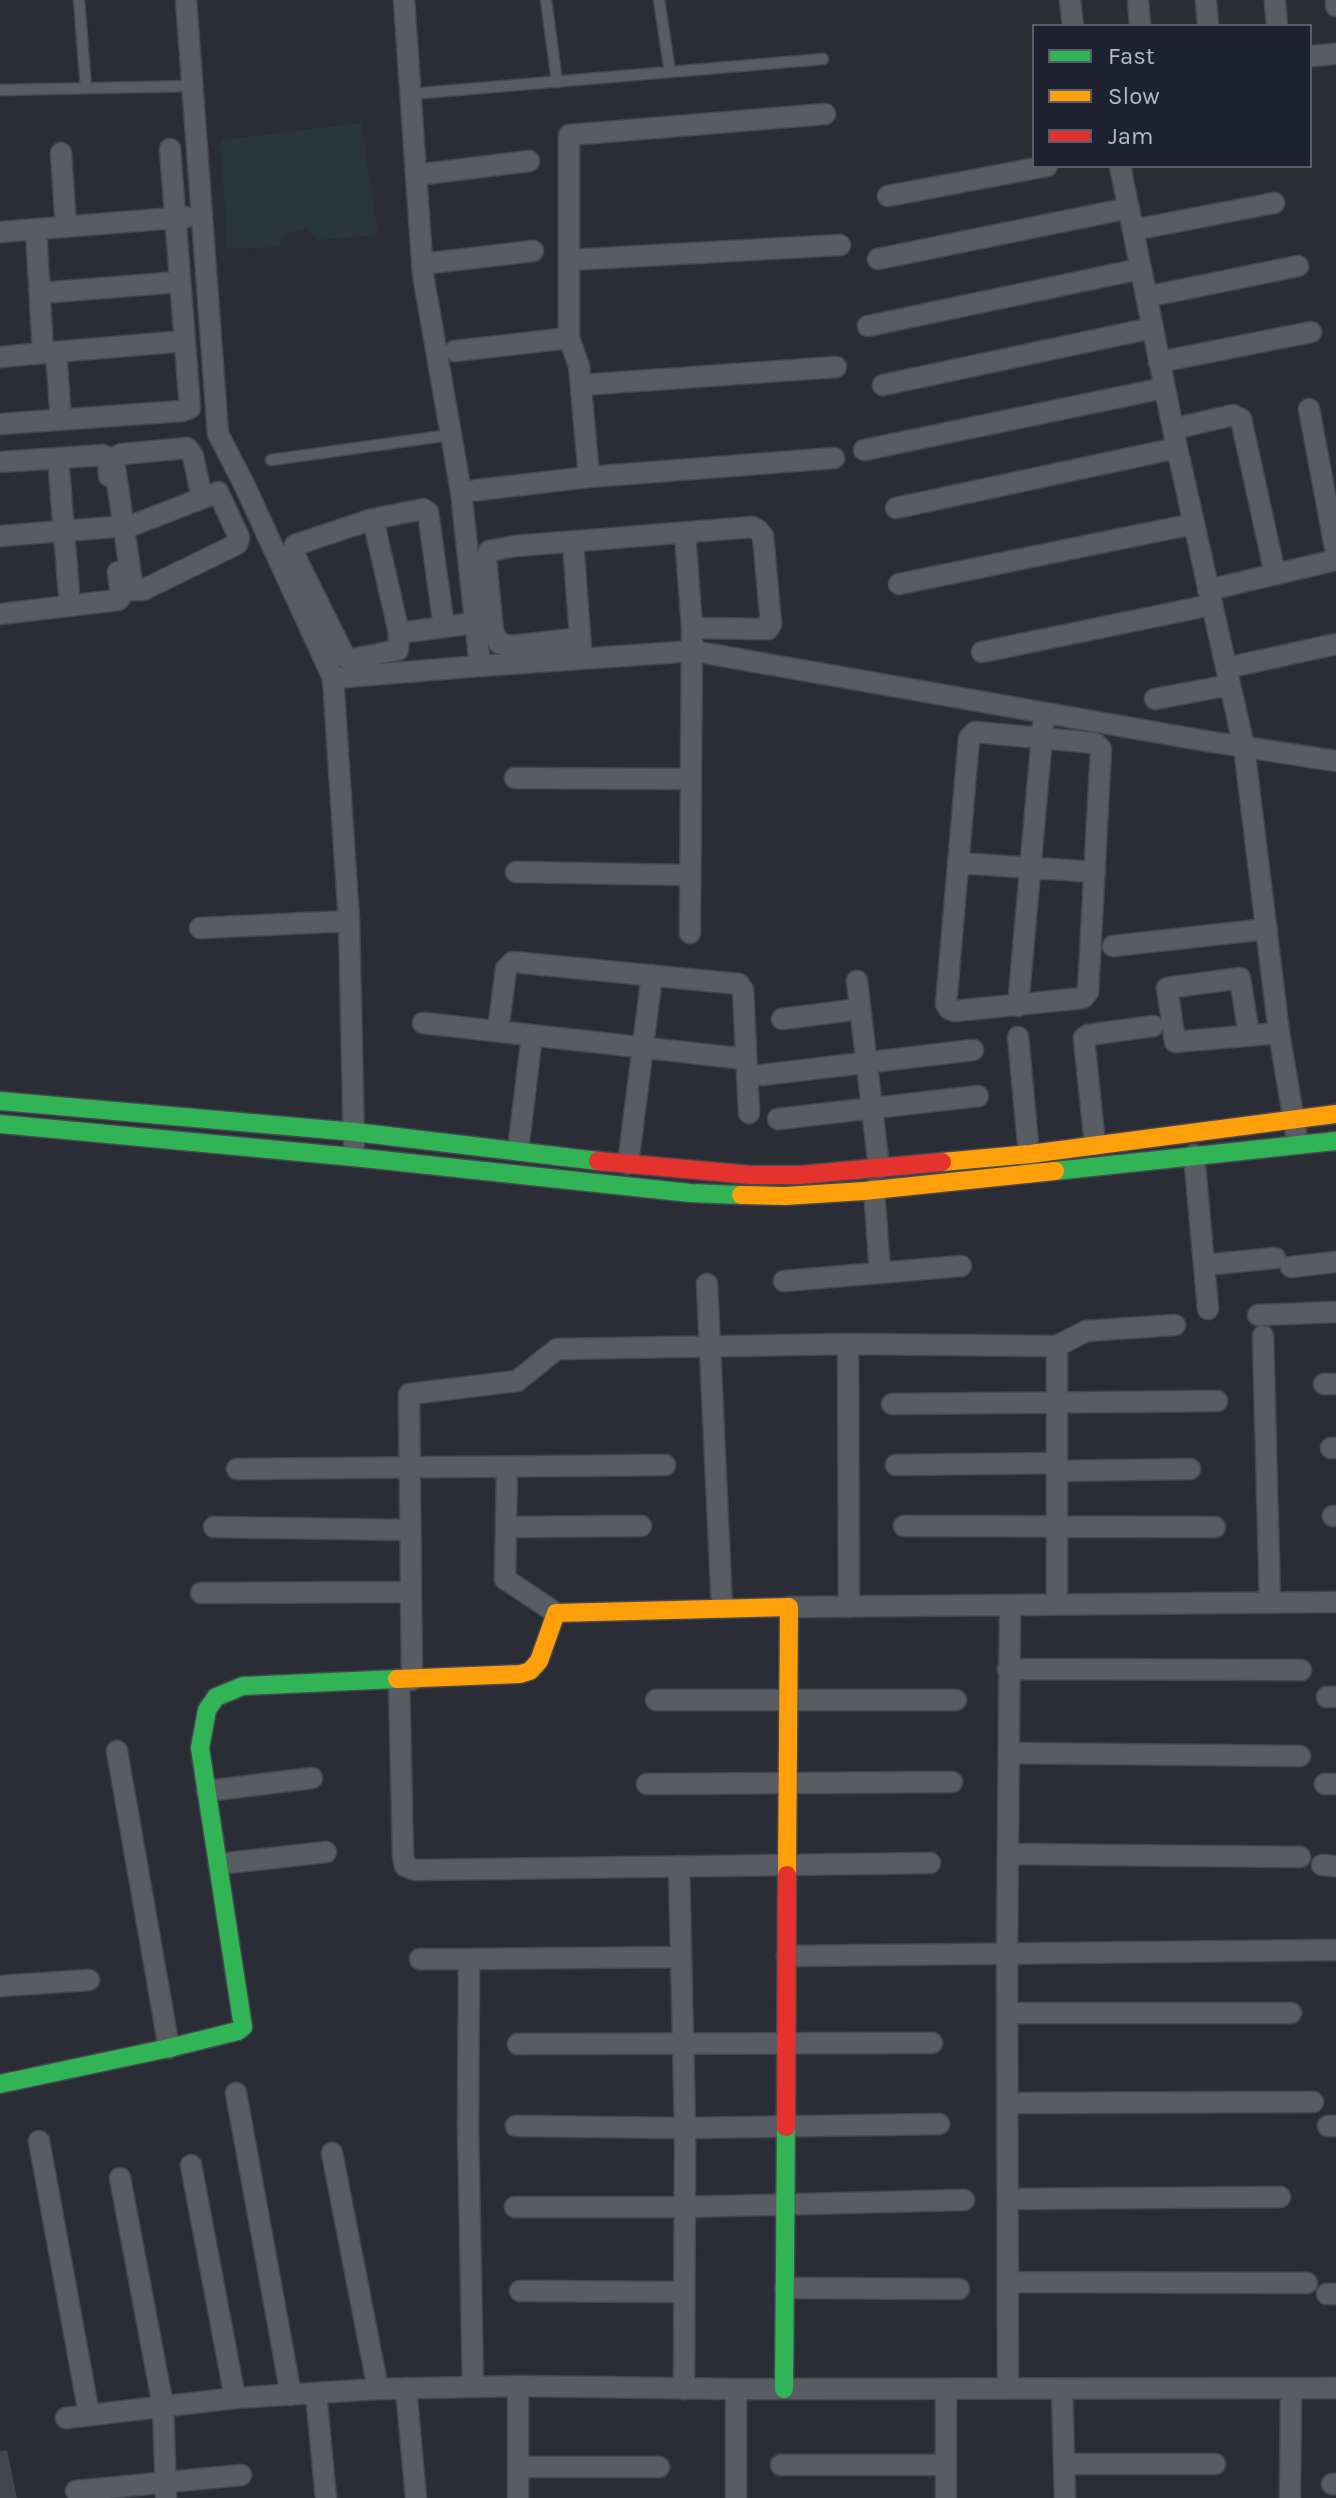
<!DOCTYPE html>
<html>
<head>
<meta charset="utf-8">
<style>
	body { margin:0 }
	#map { position:relative; width:1336px; height:2498px; overflow:hidden; background:#2b2d36; font-family:Karla,sans-serif }
	canvas { display:block }
	.legend { position:absolute; left:1032px; top:24px; width:280px; height:144px; box-sizing:border-box; background:#1e2130; border:2px solid #5a5d6c; margin:0; padding:10px 14px; list-style:none; font-size:24px; color:#b5b8c7 }
	.legend li { display:flex; align-items:center; gap:16px; height:40px }
	.legend b { width:40px; border:2px solid #5a5d6c }
</style>
</head>
<body>
<div id="map">
<canvas width="1336" height="2498"></canvas>
<ul class="legend">
<li><b style="height:10px;background:#30b455"></b>Fast</li>
<li><b style="height:10px;background:#ff9f0a"></b>Slow</li>
<li><b style="height:10px;background:#e5322d"></b>Jam</li>
</ul>
</div>
<script>
const c = document.querySelector('canvas').getContext('2d');
c.lineJoin = 'round';
function fill(path, color) {
  c.fillStyle = color;
  c.fill(path, 'evenodd');
}
function toPath(rows) {
  const path = new Path2D();
  for (const r of rows) {
    path.moveTo(r[0], r[1]);
    for (let i = 2; i < r.length; i += 2) path.lineTo(r[i], r[i + 1]);
  }
  return path;
}
function strokePath(path, color, width, dash) {
  c.strokeStyle = color;
  c.lineWidth = width;
  c.lineCap = dash ? 'butt' : 'round';
  c.setLineDash(dash || []);
  c.stroke(path);
}
const green = toPath([
	[361,123,378,235,317,240,306,229,287,233,278,247,227,249,221,140]
]);
const building = toPath([
	[7,2450,17,2498,0,2498,0,2451]
]);
const lane = toPath([
	[79,0,86,88],
	[546,0,557,82],
	[659,0,670,72],
	[0,90,192,86],
	[410,94,823,59],
	[271,460,450,435]
]);
const street = toPath([
	[186,0,218,434,243,482,333,678,349,921,354,1144],
	[1070,0,1073,26],
	[1138,0,1140,26],
	[1206,0,1208,26],
	[1275,0,1277,26],
	[1336,0,1336,6],
	[1310,56,1336,54],
	[61,153,66,227],
	[1120,166,1177,448,1244,747,1279,1033,1296,1133],
	[416,175,529,161],
	[888,196,1047,166],
	[1133,230,1274,203],
	[0,232,186,217],
	[878,259,1129,208],
	[569,260,840,245],
	[422,264,533,251],
	[40,293,180,282],
	[1146,297,1298,266],
	[868,326,1140,269],
	[569,338,579,366,589,477],
	[455,351,569,338,569,135,825,114],
	[56,352,61,420],
	[43,353,185,341],
	[0,357,43,353,36,229],
	[1159,362,1311,332],
	[581,385,836,367],
	[883,385,1152,328],
	[1309,409,1336,553],
	[0,424,182,411,190,408,170,149],
	[1173,429,1233,415,1241,419,1275,574],
	[864,450,1164,388],
	[58,458,70,606],
	[0,462,103,455,108,459,109,476],
	[461,492,589,477,834,458],
	[202,498,193,456,187,448,122,454,115,457,114,461,133,590,143,590,237,544,239,537,218,492],
	[896,508,1177,448],
	[373,519,399,633,475,623],
	[123,529,213,494],
	[685,533,692,628],
	[0,536,114,527],
	[573,542,581,649],
	[899,584,1193,524],
	[1208,590,1336,560],
	[0,614,118,600,121,596,118,572],
	[399,633,398,650,353,659,345,657,293,552,295,545,373,519,423,509,428,512,444,627],
	[580,638,511,646,499,643,493,631,486,560,489,551,515,546,752,527,758,530,763,536,771,624,768,629,692,628,690,933],
	[982,652,1211,605],
	[480,666,693,651,1200,740,1336,761],
	[1226,668,1336,644],
	[333,678,480,666,461,492,423,275,404,0],
	[1155,699,1230,685],
	[975,732,1095,743,1101,749,1088,992,1083,998,955,1011,949,1009,946,1004,969,738,975,732],
	[515,778,691,779],
	[958,863,1095,872],
	[516,872,689,875],
	[200,928,349,921],
	[1113,946,1267,929],
	[857,981,879,1168],
	[1018,1006,1043,725],
	[782,1019,860,1009],
	[423,1023,746,1059],
	[498,1031,506,969,513,962,739,984,743,990,749,1113],
	[1249,1035,1240,978,1167,988,1175,1042,1279,1033],
	[1018,1037,1030,1165],
	[762,1075,973,1050],
	[778,1119,978,1096],
	[1095,1145,1084,1038,1088,1035,1153,1026],
	[518,1150,532,1035],
	[1194,1155,1208,1309],
	[628,1164,652,975],
	[874,1189,880,1273],
	[1204,1265,1275,1258],
	[1291,1267,1336,1262],
	[784,1281,961,1266],
	[707,1284,722,1608],
	[1258,1315,1336,1312],
	[1263,1336,1270,1603],
	[848,1344,1057,1346,1086,1331,1175,1325],
	[1057,1346,1057,1603],
	[1324,1384,1336,1384],
	[892,1404,1217,1401],
	[1331,1448,1336,1448],
	[896,1465,1058,1463],
	[507,1467,505,1579,556,1613],
	[237,1469,665,1465],
	[1058,1471,1190,1469],
	[1333,1516,1336,1516],
	[904,1526,1215,1527],
	[214,1527,409,1530],
	[506,1527,641,1526],
	[201,1593,409,1592],
	[789,1607,1336,1602],
	[1008,1669,1301,1670],
	[399,1680,403,1856,405,1866,415,1870,930,1863],
	[412,1680,409,1394,517,1381,557,1349,848,1344,849,1607],
	[1327,1697,1336,1697],
	[656,1700,956,1700],
	[117,1751,169,2048],
	[1009,1753,1300,1756],
	[647,1784,952,1782],
	[1325,1784,1336,1784],
	[207,1791,312,1778],
	[1009,1854,1300,1857],
	[219,1864,326,1852],
	[1322,1865,1336,1866],
	[679,1866,685,2128,684,2389],
	[787,1956,1336,1950],
	[420,1959,469,1959],
	[0,1986,89,1980],
	[1007,2013,1291,2013],
	[518,2044,932,2043],
	[236,2093,291,2395],
	[1008,2103,1313,2102],
	[516,2126,685,2128,939,2124],
	[1328,2126,1336,2126],
	[39,2141,89,2414],
	[332,2153,378,2389],
	[191,2165,235,2398],
	[120,2178,163,2406,166,2498],
	[1008,2199,1280,2197],
	[515,2207,684,2207,964,2200],
	[1009,2282,1307,2283],
	[785,2288,959,2289],
	[520,2291,683,2292],
	[1327,2294,1336,2294],
	[473,2387,468,2128,469,1959,681,1957],
	[406,2388,416,2498],
	[1008,2389,1007,1953,1010,1605],
	[1062,2389,1065,2498],
	[316,2394,326,2498],
	[66,2418,235,2398,378,2389,518,2386,736,2389,1336,2388],
	[1064,2464,1215,2464],
	[781,2465,946,2465],
	[518,2467,659,2467],
	[1332,2484,1336,2484],
	[76,2491,241,2475],
	[518,2498,518,2386],
	[736,2498,736,2389],
	[946,2498,946,2389],
	[1290,2498,1291,2388]
]);
const fast = toPath([
	[0,1101,355,1132,598,1161],
	[0,1124,353,1157,690,1193,741,1195],
	[1055,1171,1336,1141],
	[0,2084,169,2048,238,2031,243,2027,200,1748,207,1710,216,1697,243,1686,397,1679],
	[784,2389,786,2127]
]);
const slow = toPath([
	[942,1162,1030,1154,1336,1114],
	[741,1195,785,1196,864,1191,1055,1171],
	[397,1679,520,1674,530,1671,539,1661,556,1613,789,1607,787,1875]
]);
const jam = toPath([
	[598,1161,751,1175,800,1175,942,1162],
	[786,2127,787,1875]
]);
fill(green, '#29363c');
fill(building, '#44454d');
strokePath(lane, '#46484f', 13);
strokePath(street, '#46484f', 23);
strokePath(fast, '#46484f', 21);
strokePath(slow, '#46484f', 21);
strokePath(jam, '#46484f', 21);
strokePath(lane, '#5a5c64', 10);
strokePath(street, '#5a5c64', 20);
strokePath(fast, '#30b455', 18);
strokePath(slow, '#ff9f0a', 18);
strokePath(jam, '#e5322d', 18);
</script>
</body>
</html>
